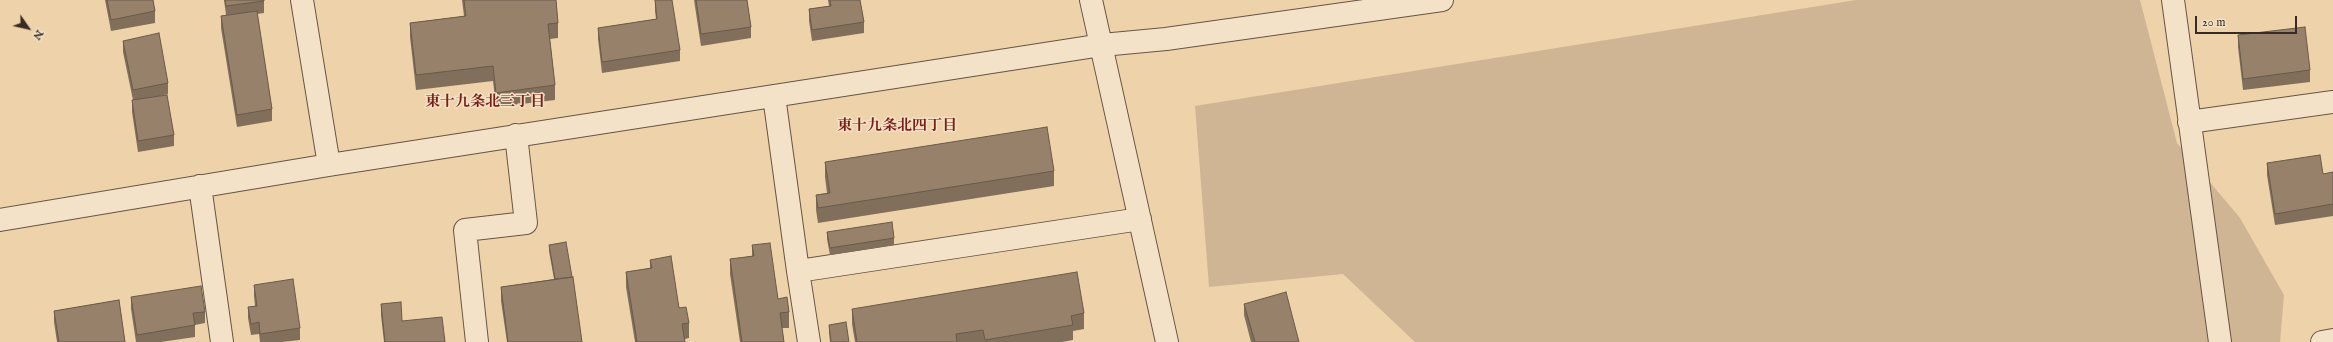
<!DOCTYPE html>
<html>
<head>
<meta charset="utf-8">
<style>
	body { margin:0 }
	#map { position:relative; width:2333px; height:342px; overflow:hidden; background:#eed2aa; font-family:"IM FELL English",serif }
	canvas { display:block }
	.north { position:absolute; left:8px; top:8px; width:40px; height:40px; -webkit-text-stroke:3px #f4e2c8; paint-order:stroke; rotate:124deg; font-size:11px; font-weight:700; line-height:16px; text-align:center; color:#382a25 }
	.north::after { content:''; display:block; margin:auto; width:14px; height:18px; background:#382a25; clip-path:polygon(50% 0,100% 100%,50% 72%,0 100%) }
	.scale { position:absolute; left:2195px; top:16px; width:102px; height:18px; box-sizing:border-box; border:2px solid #382a25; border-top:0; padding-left:5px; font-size:12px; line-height:14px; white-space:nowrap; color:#382a25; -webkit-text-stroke:3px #f4e2c8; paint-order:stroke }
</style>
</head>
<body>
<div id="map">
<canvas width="2333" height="342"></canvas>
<div class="north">N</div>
<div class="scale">20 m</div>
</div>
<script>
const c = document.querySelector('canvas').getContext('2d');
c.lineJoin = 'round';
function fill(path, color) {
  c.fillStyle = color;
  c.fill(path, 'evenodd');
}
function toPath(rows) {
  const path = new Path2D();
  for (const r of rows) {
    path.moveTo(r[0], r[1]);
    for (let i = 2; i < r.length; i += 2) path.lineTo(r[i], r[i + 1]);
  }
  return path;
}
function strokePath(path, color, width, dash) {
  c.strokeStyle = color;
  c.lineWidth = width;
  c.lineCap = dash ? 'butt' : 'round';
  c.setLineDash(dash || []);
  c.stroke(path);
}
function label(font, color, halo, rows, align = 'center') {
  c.font = font + ' "IM FELL English","Noto Serif JP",serif';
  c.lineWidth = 3;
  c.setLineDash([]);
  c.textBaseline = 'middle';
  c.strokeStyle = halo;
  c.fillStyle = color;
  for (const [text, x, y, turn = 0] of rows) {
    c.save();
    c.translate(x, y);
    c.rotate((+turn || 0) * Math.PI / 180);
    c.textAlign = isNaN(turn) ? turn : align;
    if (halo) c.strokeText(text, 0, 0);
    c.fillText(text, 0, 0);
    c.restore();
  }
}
const green = toPath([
	[1856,0,2140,0,2177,143,2240,218,2284,295,2280,342,1415,342,1343,274,1209,287,1195,106]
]);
const minor = toPath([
	[302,0,329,165],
	[1091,0,1167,342],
	[2173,0,2220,342],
	[774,96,798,271,1140,219],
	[2189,122,2333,102],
	[200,186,222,342],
	[0,220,329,165,1102,45,1166,39,1442,0],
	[798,271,809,342],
	[477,342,465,230,526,223,516,135],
	[2322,342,2333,340]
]);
const wall = toPath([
	[105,0,153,0,155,11,155,23,111,31],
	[224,0,264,0,264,13,257,14,272,109,272,121,237,127,221,28,221,16,226,15],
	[462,0,556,0,558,23,558,38,550,39,555,85,555,100,496,107,493,81,416,90,410,37,410,23,464,16],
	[655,0,680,50,680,61,602,73,598,39,598,28,656,19,655,11],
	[694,0,747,0,751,27,751,38,701,46],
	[828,0,860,0,864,22,864,33,812,41,809,21,809,9,829,6],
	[2238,35,2310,70,2310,82,2243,90,2238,47],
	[123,41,168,83,168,94,156,97,174,135,174,146,138,152,132,112,132,100,133,100,123,52],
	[825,162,1054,171,1054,186,818,223,816,210,816,195,827,193,825,177],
	[2267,163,2323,174,2333,172,2333,216,2275,225,2267,175],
	[827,232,894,238,894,245,830,255,827,239],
	[549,245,582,342,507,342,501,301,501,287,554,279,549,251],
	[752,245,778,299,789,312,789,328,782,328,784,342,740,342,730,274,730,259,752,256],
	[650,260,689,323,689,338,685,339,685,342,635,342,626,287,626,272,650,268],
	[254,285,300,328,300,340,282,342,260,342,259,334,251,335,248,318,248,307,255,306,254,296],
	[131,297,205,312,205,323,195,325,195,337,161,342,136,342,131,309],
	[119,300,125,342,57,342,54,322,54,311],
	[381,304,402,321,445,342,384,342,381,315],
	[1244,304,1299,342,1251,342,1244,315],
	[852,309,1084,313,1084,329,1073,331,1073,340,1062,342,855,342,852,324],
	[829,325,849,342,830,342,829,332]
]);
const building = toPath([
	[107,0,153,0,155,11,111,20,107,0],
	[225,0,264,0,264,1,226,6,225,0],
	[464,0,556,0,558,23,548,24,555,85,496,93,493,66,416,75,410,23,466,16,464,0],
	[655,0,672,0,680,50,602,62,598,28,657,19,655,0],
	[696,0,747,0,751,27,701,34,696,0],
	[830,0,860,0,864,22,812,30,809,9,831,6,830,0],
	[257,11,272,109,237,115,221,16,257,11],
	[2305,27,2310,70,2243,79,2238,35,2305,27],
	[159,33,168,83,133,90,123,41,159,33],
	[167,95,174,135,138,141,132,100,167,95],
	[1047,127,1054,171,818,208,816,195,830,193,825,162,1047,127],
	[2320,155,2323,174,2333,172,2333,204,2275,214,2267,163,2320,155],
	[892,222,894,238,830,248,827,232,892,222],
	[566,242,572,277,555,279,549,245,566,242],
	[770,243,778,299,787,297,789,312,780,313,784,342,742,342,730,259,754,256,752,245,770,243],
	[671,256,679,308,686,307,689,323,682,324,685,342,637,342,626,272,652,268,650,260,671,256],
	[1077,272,1084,313,1071,316,1073,325,985,340,983,330,956,334,957,342,857,342,852,309,1077,272],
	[573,277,582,342,508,342,501,287,573,277],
	[293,279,300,328,260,334,259,322,251,324,248,307,257,306,254,285,293,279],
	[201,286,205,312,193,313,195,325,137,335,131,297,201,286],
	[1286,292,1299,342,1255,342,1244,304,1286,292],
	[119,300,125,342,59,342,54,311,119,300],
	[401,302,402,321,442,317,445,342,385,342,381,304,401,302],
	[846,322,849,342,831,342,829,325,846,322]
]);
const neighbourhoodNames = [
	["東十九条北三丁目",485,103],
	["東十九条北四丁目",897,127]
];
fill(green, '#cfb593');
strokePath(minor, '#665446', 24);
strokePath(minor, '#f4e2c8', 22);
fill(wall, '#826f5b');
fill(building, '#97816a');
strokePath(building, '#6a5a4a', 1);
label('bold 15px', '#7a1f14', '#f4e2c8', neighbourhoodNames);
</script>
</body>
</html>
